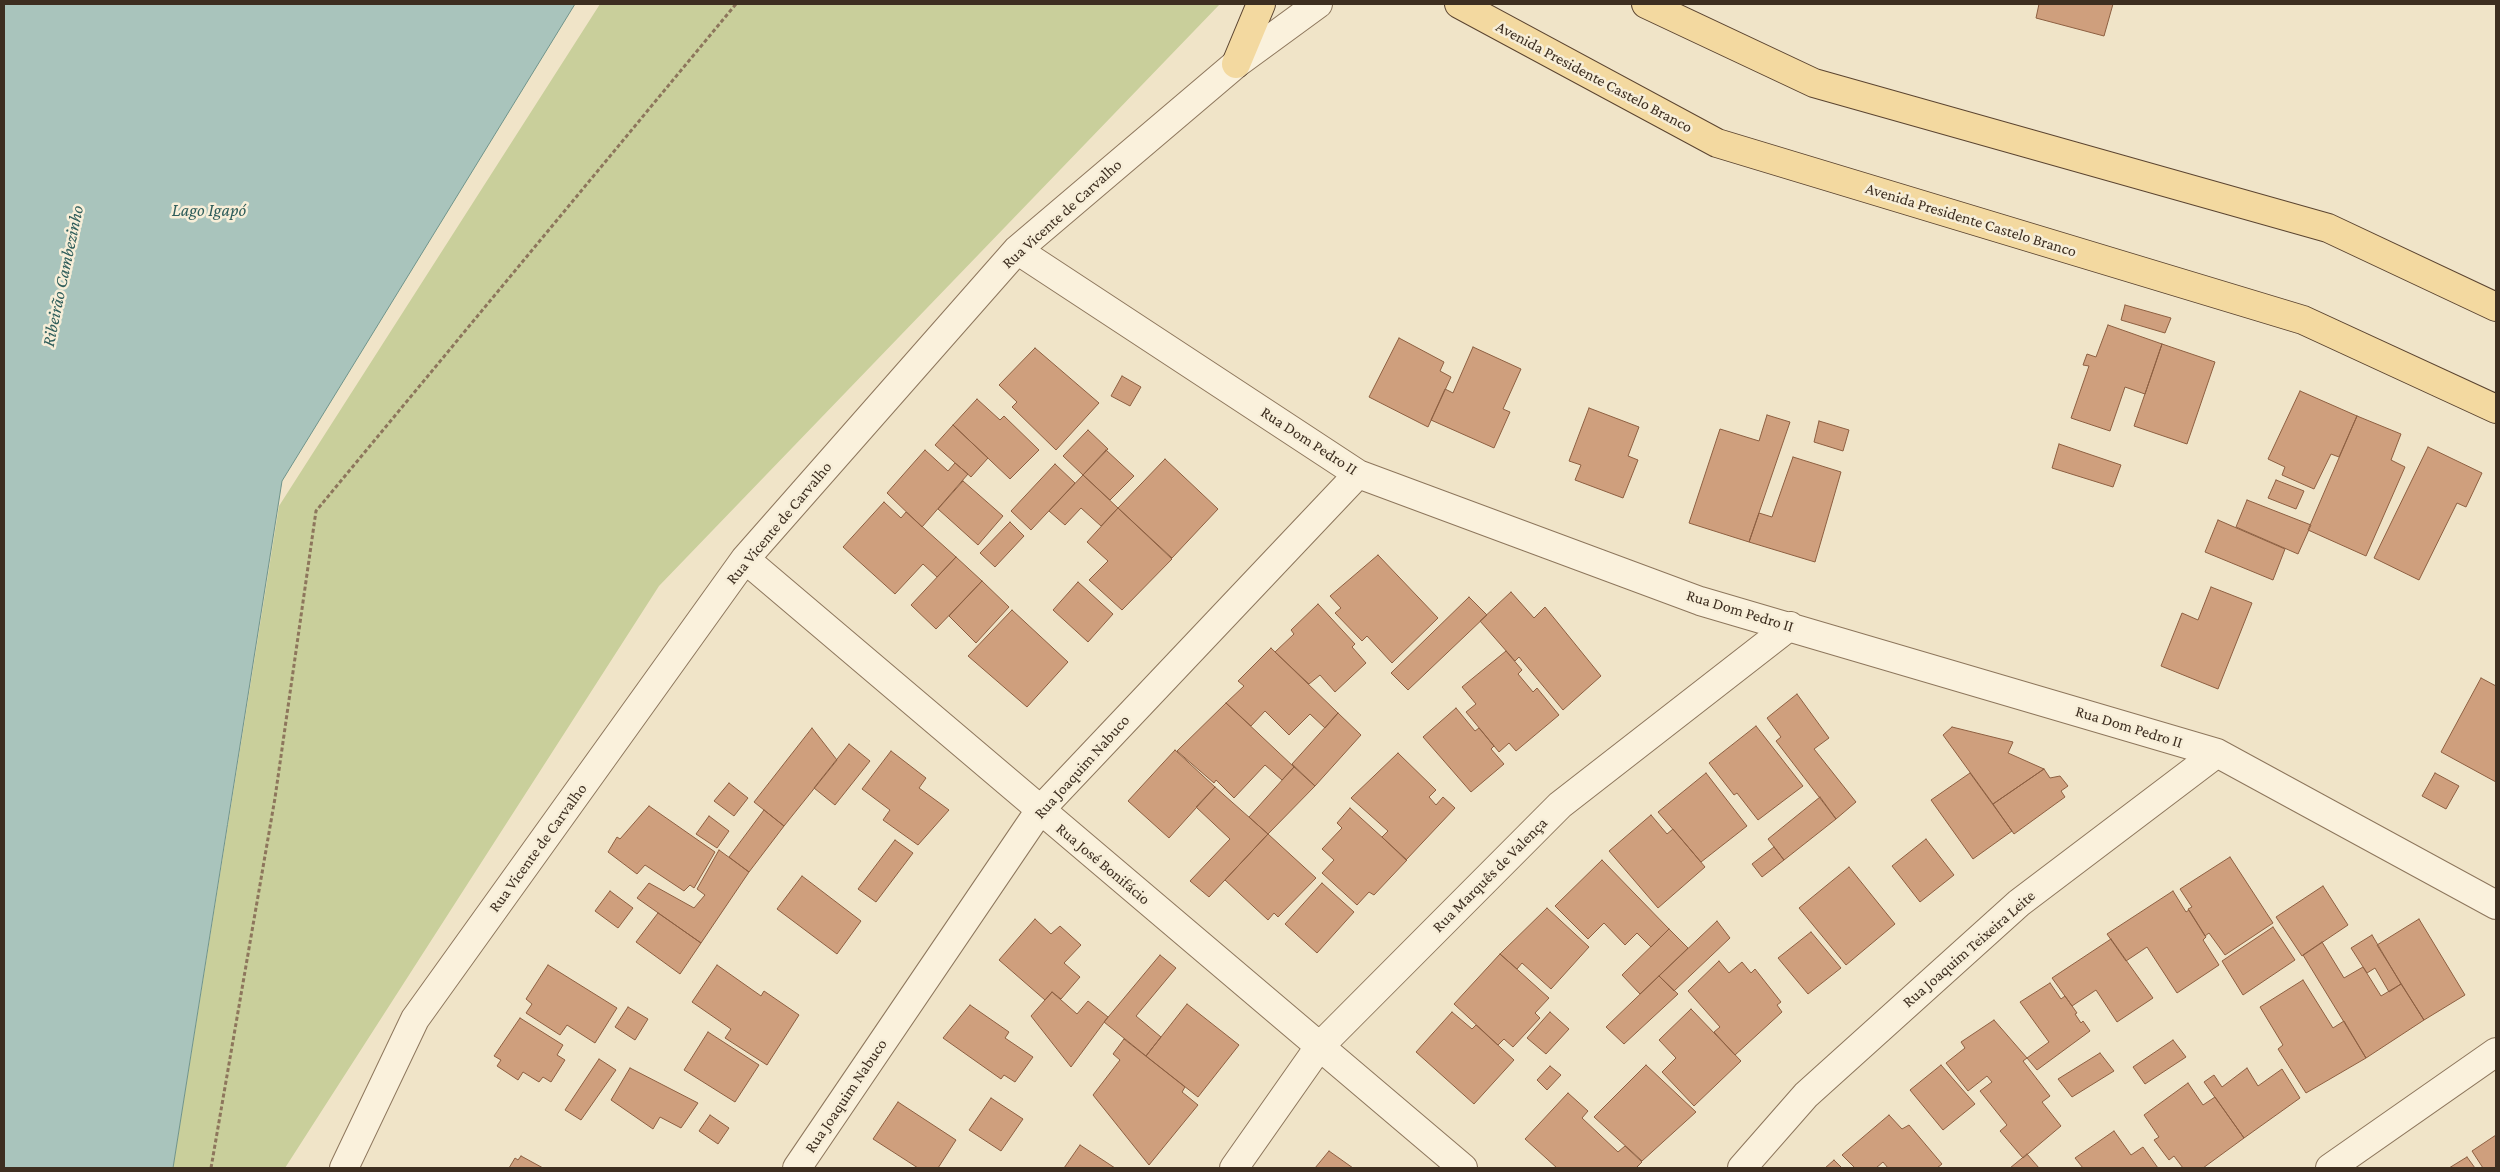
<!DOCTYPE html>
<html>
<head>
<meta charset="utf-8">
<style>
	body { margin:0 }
	#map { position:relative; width:2500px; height:1172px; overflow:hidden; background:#f0e4c8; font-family:"Crimson Pro",serif }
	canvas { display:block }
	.frame { position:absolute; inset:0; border:5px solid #3d2e20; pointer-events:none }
</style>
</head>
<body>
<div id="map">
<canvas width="2500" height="1172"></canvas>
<div class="frame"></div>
</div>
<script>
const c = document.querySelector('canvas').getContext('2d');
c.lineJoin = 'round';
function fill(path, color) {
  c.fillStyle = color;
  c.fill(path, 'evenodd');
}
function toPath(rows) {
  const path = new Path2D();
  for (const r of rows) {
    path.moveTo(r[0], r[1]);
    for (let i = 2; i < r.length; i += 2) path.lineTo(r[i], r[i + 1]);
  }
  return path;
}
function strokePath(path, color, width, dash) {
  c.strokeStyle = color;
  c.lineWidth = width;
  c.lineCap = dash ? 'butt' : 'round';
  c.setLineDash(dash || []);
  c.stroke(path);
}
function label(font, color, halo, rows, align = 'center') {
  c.font = font + ' "Crimson Pro",serif';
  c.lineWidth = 5;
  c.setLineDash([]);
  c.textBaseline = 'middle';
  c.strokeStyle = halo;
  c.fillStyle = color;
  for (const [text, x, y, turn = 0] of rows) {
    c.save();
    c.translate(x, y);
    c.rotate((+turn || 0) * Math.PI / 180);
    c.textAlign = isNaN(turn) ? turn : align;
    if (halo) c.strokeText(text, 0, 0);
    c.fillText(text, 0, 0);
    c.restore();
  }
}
const green = toPath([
	[600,4,1220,4,659,586,285,1168,173,1168,279,506]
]);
const water = toPath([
	[4,4,575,4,282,481,173,1168,4,1168,4,4]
]);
const building = toPath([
	[2039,4,2113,4,2104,36,2036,18,2039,4],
	[2125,305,2171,318,2165,333,2121,320,2125,305],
	[2108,325,2162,344,2145,394,2125,387,2110,431,2071,418,2089,366,2083,365,2087,354,2096,357,2108,325],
	[1399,338,1444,362,1440,371,1451,377,1428,427,1369,397,1399,338],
	[2162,344,2215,362,2187,444,2134,426,2162,344],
	[1473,347,1521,369,1503,409,1510,412,1494,448,1431,420,1445,389,1453,393,1473,347],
	[1035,348,1099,403,1056,450,1012,407,1017,402,999,385,1035,348],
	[1122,376,1141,387,1130,406,1111,396,1122,376],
	[2300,391,2357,416,2339,457,2331,454,2314,489,2282,475,2285,467,2268,459,2300,391],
	[977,399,1000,420,1004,416,1039,450,1010,479,953,425,977,399],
	[1589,408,1639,427,1628,456,1638,460,1623,498,1575,480,1581,465,1569,461,1589,408],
	[1767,415,1790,422,1749,542,1689,523,1720,429,1759,441,1767,415],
	[2357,416,2401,434,2391,460,2405,467,2366,556,2308,530,2357,416],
	[1819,421,1849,430,1843,451,1814,442,1819,421],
	[953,425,988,458,971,477,935,445,953,425],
	[1088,430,1108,449,1083,475,1063,456,1088,430],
	[2059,444,2121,465,2113,487,2052,468,2059,444],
	[2428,447,2482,473,2466,507,2457,503,2419,580,2374,558,2428,447],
	[925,450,948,471,955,463,968,474,922,527,887,493,925,450],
	[1106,450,1134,476,1110,500,1083,475,1106,450],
	[1793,457,1841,472,1815,562,1749,542,1759,513,1772,517,1793,457],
	[1165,459,1218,509,1172,558,1118,508,1165,459],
	[1055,464,1075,483,1031,530,1011,511,1055,464],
	[1083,475,1118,508,1101,526,1081,508,1065,525,1049,511,1083,475],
	[2276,480,2304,491,2296,509,2268,498,2276,480],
	[963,481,1003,516,978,545,938,509,963,481],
	[2247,500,2311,525,2298,554,2236,527,2247,500],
	[884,502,901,518,906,512,956,557,937,577,923,564,895,594,843,547,884,502],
	[1118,508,1172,559,1122,610,1089,580,1108,561,1087,542,1118,508],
	[2218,520,2285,549,2273,580,2205,552,2218,520],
	[1010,522,1024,536,995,567,980,553,1010,522],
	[1378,555,1438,618,1392,663,1367,636,1362,641,1335,613,1341,608,1330,596,1378,555],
	[956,557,982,581,936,629,911,605,956,557],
	[982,581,1009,607,976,643,949,616,982,581],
	[1078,582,1113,614,1088,642,1053,610,1078,582],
	[2211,587,2252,603,2218,689,2161,666,2182,613,2198,620,2211,587],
	[1511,592,1534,618,1545,607,1601,676,1563,710,1519,657,1515,661,1480,621,1511,592],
	[1469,597,1487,615,1408,690,1391,673,1469,597],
	[1318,604,1355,644,1352,647,1366,663,1335,692,1320,675,1309,684,1275,652,1294,634,1291,630,1318,604],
	[1012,610,1068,662,1027,707,968,656,1012,610],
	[1271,648,1338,713,1325,728,1310,714,1289,735,1265,711,1251,726,1226,703,1244,686,1238,681,1271,648],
	[1506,651,1522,670,1518,674,1533,692,1537,688,1559,715,1516,751,1509,743,1499,752,1466,712,1476,704,1462,687,1506,651],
	[2481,678,2496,686,2496,782,2441,752,2481,678],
	[1797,694,1829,738,1814,749,1856,802,1836,819,1776,741,1781,737,1767,718,1797,694],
	[1226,703,1294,767,1282,780,1265,765,1234,798,1216,780,1214,783,1177,751,1226,703],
	[1456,708,1475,731,1479,728,1494,746,1491,749,1504,764,1471,792,1423,737,1456,708],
	[1338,713,1361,735,1315,786,1292,764,1338,713],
	[1756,726,1803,786,1758,820,1737,793,1734,795,1709,763,1756,726],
	[1952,727,2013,742,2008,753,2044,769,1993,804,1943,735,1952,727],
	[812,728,837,760,784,826,754,802,812,728],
	[849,744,870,761,835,805,814,788,849,744],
	[1175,750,1215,787,1169,838,1128,801,1175,750],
	[891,751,926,778,919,788,949,810,918,845,883,820,890,810,862,789,891,751],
	[1398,753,1436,790,1429,797,1436,805,1443,797,1455,808,1406,860,1382,837,1388,831,1351,798,1398,753],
	[1294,767,1315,786,1268,834,1249,817,1294,767],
	[2044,769,2050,778,2060,776,2068,786,2061,791,2065,797,2014,834,1993,804,2044,769],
	[1706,773,1747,826,1701,862,1658,812,1706,773],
	[1970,773,2012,831,1973,859,1931,800,1970,773],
	[2435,773,2459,786,2446,809,2422,796,2435,773],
	[729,783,748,798,734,816,714,801,729,783],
	[1215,787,1268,834,1209,897,1190,881,1230,839,1196,807,1215,787],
	[1820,797,1836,819,1784,860,1768,839,1820,797],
	[649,806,715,852,694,888,690,885,684,891,645,865,637,874,608,852,617,837,620,839,649,806],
	[1350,808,1407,860,1374,895,1369,892,1357,905,1322,873,1334,860,1322,849,1342,828,1337,823,1350,808],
	[764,810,784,826,749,872,729,857,764,810],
	[1651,815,1667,834,1673,829,1705,867,1658,908,1609,851,1651,815],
	[709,816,729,831,717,848,696,834,709,816],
	[1268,834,1316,878,1278,917,1274,913,1268,920,1225,880,1268,834],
	[1926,839,1954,875,1920,902,1892,866,1926,839],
	[895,840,913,853,876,902,858,889,895,840],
	[1774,847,1784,860,1762,877,1752,864,1774,847],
	[719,850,749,872,701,943,637,898,649,883,694,908,705,895,697,889,719,850],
	[2230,857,2273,923,2225,955,2209,933,2205,936,2188,909,2192,907,2180,889,2230,857],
	[1602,860,1669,929,1651,947,1637,933,1625,945,1604,923,1588,939,1555,906,1602,860],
	[1849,867,1895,924,1846,965,1799,908,1849,867],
	[802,876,861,921,837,954,777,909,802,876],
	[1322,883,1354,912,1317,953,1285,924,1322,883],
	[2323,886,2348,925,2302,956,2276,917,2323,886],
	[610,891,633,908,618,928,595,911,610,891],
	[2173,891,2186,912,2189,910,2206,937,2203,940,2219,965,2177,993,2147,947,2126,961,2107,934,2173,891],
	[1547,908,1589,947,1551,989,1522,963,1517,969,1500,954,1547,908],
	[658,913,701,943,680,974,636,942,658,913],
	[1035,919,1051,934,1060,926,1081,945,1064,963,1080,977,1061,999,1052,992,1045,1000,999,960,1035,919],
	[2419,919,2465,995,2424,1020,2377,945,2419,919],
	[1717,921,1730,938,1674,991,1659,976,1717,921],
	[2273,927,2295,960,2243,995,2222,961,2273,927],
	[1669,929,1688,948,1640,994,1622,975,1669,929],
	[1811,932,1841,968,1808,994,1778,958,1811,932],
	[2372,935,2401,984,2389,992,2375,968,2367,973,2351,948,2372,935],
	[2111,939,2153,998,2117,1022,2096,990,2072,1006,2052,978,2111,939],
	[2322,942,2344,978,2363,967,2381,996,2401,984,2424,1020,2366,1058,2303,955,2322,942],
	[1500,954,1549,998,1535,1013,1540,1018,1513,1047,1504,1039,1498,1045,1454,1004,1500,954],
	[1160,955,1176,968,1136,1016,1161,1037,1146,1056,1104,1022,1160,955],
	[1719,961,1729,973,1742,962,1751,973,1755,969,1781,1002,1777,1005,1782,1012,1735,1055,1714,1032,1720,1027,1688,991,1719,961],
	[548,965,617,1008,595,1043,567,1025,560,1035,526,1013,532,1004,526,999,548,965],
	[717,965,761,996,764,991,799,1015,767,1065,725,1038,731,1029,692,1002,717,965],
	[1659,976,1678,994,1624,1044,1606,1027,1659,976],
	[2303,980,2333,1028,2344,1021,2366,1058,2306,1093,2278,1049,2283,1045,2260,1007,2303,980],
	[2050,983,2061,999,2065,996,2077,1013,2075,1014,2081,1023,2083,1021,2090,1031,2037,1070,2027,1058,2049,1042,2020,1002,2050,983],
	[1052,992,1077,1014,1088,1001,1108,1017,1071,1067,1031,1016,1052,992],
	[1187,1004,1239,1045,1198,1097,1146,1056,1187,1004],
	[970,1005,1009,1032,1005,1038,1033,1057,1015,1082,1004,1075,1001,1079,943,1038,970,1005],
	[628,1007,648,1019,635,1040,615,1027,628,1007],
	[1691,1009,1741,1061,1694,1106,1662,1072,1676,1058,1659,1040,1691,1009],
	[1452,1012,1472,1029,1476,1025,1514,1060,1474,1104,1416,1052,1452,1012],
	[1550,1012,1569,1029,1546,1054,1527,1038,1550,1012],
	[520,1018,563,1045,557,1055,565,1060,551,1082,543,1077,539,1082,523,1072,518,1080,497,1066,501,1060,494,1056,520,1018],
	[1994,1020,2027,1058,2023,1061,2050,1096,2042,1102,2061,1126,2023,1158,2000,1131,2007,1125,1980,1091,1992,1082,1987,1076,1968,1091,1946,1063,1965,1048,1961,1042,1994,1020],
	[708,1032,759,1065,735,1102,684,1070,708,1032],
	[1124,1039,1185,1087,1182,1092,1198,1105,1149,1165,1093,1095,1120,1060,1113,1054,1124,1039],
	[2173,1040,2186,1057,2145,1084,2133,1067,2173,1040],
	[2100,1053,2114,1071,2072,1097,2058,1079,2100,1053],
	[599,1059,616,1070,581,1120,565,1110,599,1059],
	[1646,1065,1696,1112,1642,1161,1594,1117,1646,1065],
	[1941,1065,1975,1104,1943,1130,1910,1090,1941,1065],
	[1550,1066,1561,1075,1547,1090,1537,1080,1550,1066],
	[630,1068,698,1103,681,1128,660,1117,653,1129,611,1100,630,1068],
	[2247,1068,2258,1086,2282,1069,2300,1098,2244,1138,2204,1082,2214,1075,2222,1087,2247,1068],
	[2188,1083,2203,1105,2215,1097,2244,1138,2203,1168,2183,1168,2174,1156,2169,1160,2154,1140,2159,1137,2144,1115,2188,1083],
	[1568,1093,1588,1111,1582,1118,1618,1152,1625,1146,1642,1162,1636,1168,1557,1168,1525,1139,1568,1093],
	[991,1098,1023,1119,1001,1151,969,1130,991,1098],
	[898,1102,956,1140,938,1168,918,1168,873,1139,898,1102],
	[710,1115,729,1128,718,1144,699,1131,710,1115],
	[1889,1115,1902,1129,1909,1125,1942,1164,1937,1168,1888,1168,1883,1162,1876,1168,1855,1168,1842,1155,1889,1115],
	[2114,1131,2131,1155,2143,1147,2158,1168,2083,1168,2075,1158,2114,1131],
	[2496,1135,2496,1168,2483,1168,2472,1151,2496,1135],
	[1080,1145,1115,1168,1064,1168,1080,1145],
	[1329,1151,1353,1168,1315,1168,1329,1151],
	[2027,1154,2039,1168,2010,1168,2027,1154],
	[521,1156,543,1168,509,1168,515,1158,518,1160,521,1156],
	[2467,1157,2475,1168,2449,1168,2467,1157],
	[1834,1160,1842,1168,1825,1168,1834,1160]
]);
const path = toPath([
	[211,1168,275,798,316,511,736,4]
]);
const minor = toPath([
	[1017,250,1358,474,1700,601,2217,753,2496,905],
	[745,559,1463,1168],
	[344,1168,415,1019,745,559,1017,250,1236,64,1318,4],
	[797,1168,1040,810,1358,474],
	[1234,1168,1319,1047,1560,805,1790,626],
	[1742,1168,1806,1095,2019,903,2217,753],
	[2330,1168,2496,1052]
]);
const major = toPath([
	[1459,4,1717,143,2303,320,2496,409],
	[1646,4,1814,83,2328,228,2496,307],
	[1236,64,1261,4]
]);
const streetNames = [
	["Avenida Presidente Castelo Branco",1594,77,28],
	["Rua Vicente de Carvalho",1062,214,-42],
	["Avenida Presidente Castelo Branco",1971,220,17],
	["Rua Dom Pedro II",1309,441,33],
	["Rua Vicente de Carvalho",779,523,-50],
	["Rua Dom Pedro II",1740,611,17],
	["Rua Dom Pedro II",2129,727,17],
	["Rua Joaquim Nabuco",1082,767,-48],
	["Rua Vicente de Carvalho",538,848,-54],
	["Rua José Bonifácio",1103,864,40],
	["Rua Marquês de Valença",1490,875,-45],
	["Rua Joaquim Teixeira Leite",1969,949,-41],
	["Rua Joaquim Nabuco",846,1096,-56]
];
const waterNames = [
	["Lago Igapó",209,210],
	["Ribeirão Cambezinho",63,276,-78]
];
fill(green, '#c9cf9b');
fill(water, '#a9c4bc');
strokePath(water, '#6f938a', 1);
fill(building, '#cf9f7d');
strokePath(building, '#8d5f41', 1);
strokePath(minor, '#8d765c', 30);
strokePath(major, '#5b4430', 30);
strokePath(path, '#8d765c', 3, [4, 2.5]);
strokePath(minor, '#faf1dc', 28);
strokePath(major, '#f3d9a0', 28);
label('16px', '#3d2e20', '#f7eed8', streetNames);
label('italic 18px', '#2f5d5a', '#f7eed8', waterNames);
</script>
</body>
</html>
